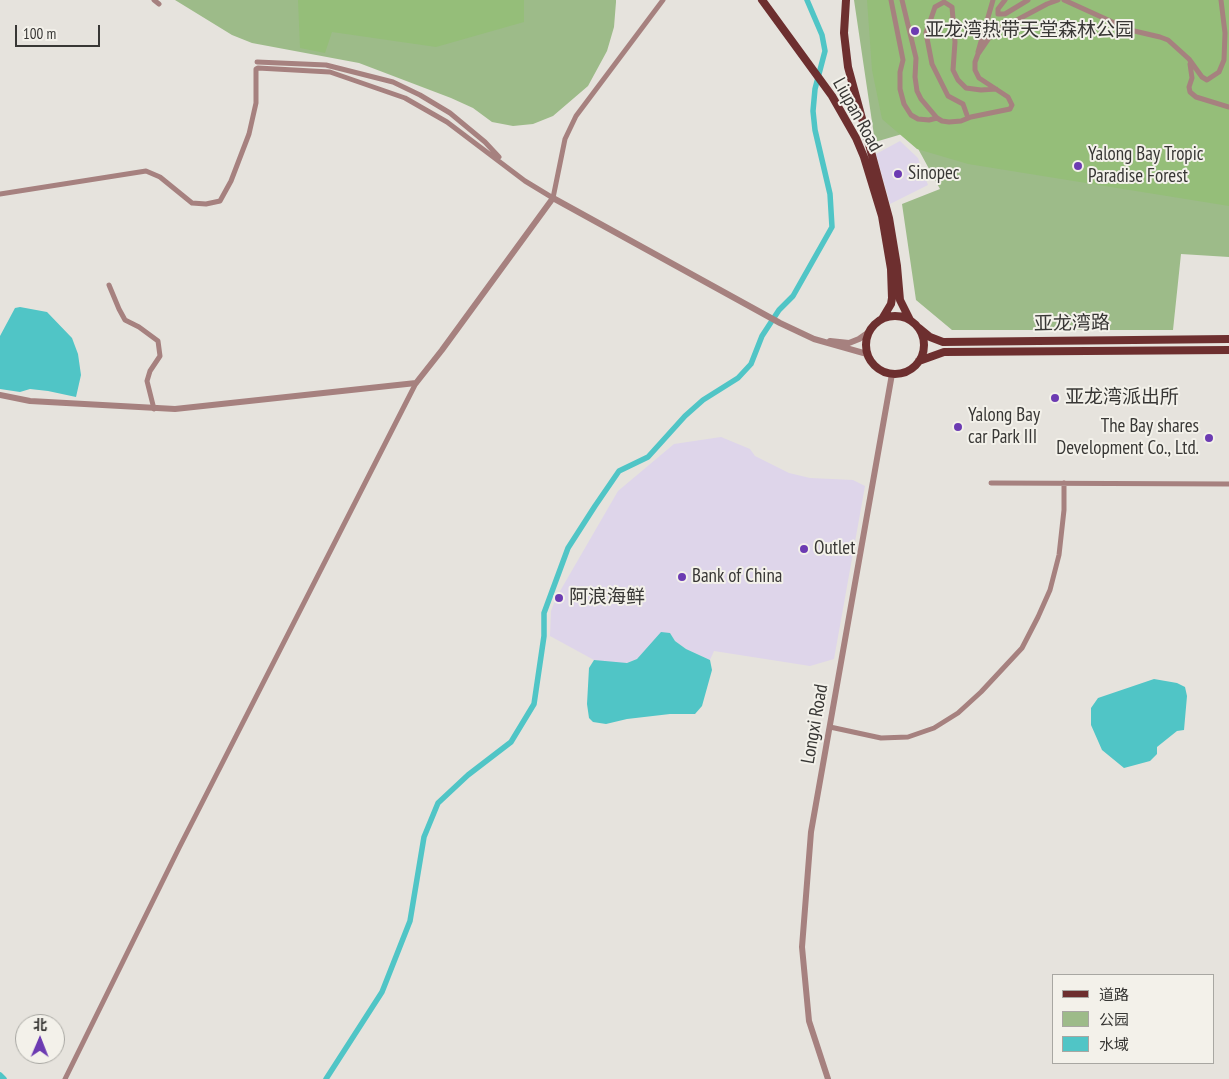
<!DOCTYPE html>
<html>
<head>
<meta charset="utf-8">
<style>
	body { margin:0 }
	#map { position:relative; width:1229px; height:1079px; overflow:hidden; background:#e6e3dd; font-family:"PT Sans Narrow","Noto Sans SC",sans-serif }
	canvas { display:block }
	.legend { position:absolute; left:1052px; top:974px; width:162px; height:90px; box-sizing:border-box; background:#f3f1ea; border:1px solid #a8a7a2; margin:0; padding:6px 9px; list-style:none; font-size:15px; color:#383735 }
	.legend li { display:flex; align-items:center; gap:10px; height:25px }
	.legend b { width:25px; border:1px solid #a8a7a2 }
	.north { position:absolute; left:15px; top:1014px; width:50px; height:50px; box-sizing:border-box; background:#f3f1ea; border:1px solid #a8a7a2; border-radius:50%; rotate:1deg; font-size:14px; font-weight:700; line-height:20px; text-align:center; color:#383735 }
	.north::after { content:''; display:block; margin:auto; width:18px; height:22px; background:#6c3bb2; clip-path:polygon(50% 0,100% 100%,50% 72%,0 100%) }
	.scale { position:absolute; left:15px; top:25px; width:85px; height:22px; box-sizing:border-box; border:2px solid #383735; border-top:0; padding-left:6px; font-size:15px; line-height:18px; white-space:nowrap; color:#383735; -webkit-text-stroke:4px #f3f1ea; paint-order:stroke }
</style>
</head>
<body>
<div id="map">
<canvas width="1229" height="1079"></canvas>
<ul class="legend">
<li><b style="height:6px;background:#6d2f2f"></b>道路</li>
<li><b style="height:14px;background:#9dbb89"></b>公园</li>
<li><b style="height:14px;background:#50c5c6"></b>水域</li>
</ul>
<div class="north">北</div>
<div class="scale">100 m</div>
</div>
<script>
const c = document.querySelector('canvas').getContext('2d');
c.lineJoin = 'round';
function fill(path, color) {
  c.fillStyle = color;
  c.fill(path, 'evenodd');
}
function toPath(rows) {
  const path = new Path2D();
  for (const r of rows) {
    if (r.length === 3) {
      path.moveTo(r[0] + r[2], r[1]);
      path.arc(r[0], r[1], r[2], 0, 2 * Math.PI);
      continue;
    }
    path.moveTo(r[0], r[1]);
    for (let i = 2; i < r.length; i += 2) path.lineTo(r[i], r[i + 1]);
  }
  return path;
}
function strokePath(path, color, width, dash) {
  c.strokeStyle = color;
  c.lineWidth = width;
  c.lineCap = dash ? 'butt' : 'round';
  c.setLineDash(dash || []);
  c.stroke(path);
}
function label(font, color, halo, rows, align = 'center') {
  c.font = font + ' "PT Sans Narrow","Noto Sans SC",sans-serif';
  c.lineWidth = 4;
  c.setLineDash([]);
  c.textBaseline = 'middle';
  c.strokeStyle = halo;
  c.fillStyle = color;
  for (const [text, x, y, turn = 0] of rows) {
    c.save();
    c.translate(x, y);
    c.rotate((+turn || 0) * Math.PI / 180);
    c.textAlign = isNaN(turn) ? turn : align;
    if (halo) c.strokeText(text, 0, 0);
    c.fillText(text, 0, 0);
    c.restore();
  }
}
const commercial = toPath([
	[900,141,918,158,928,185,890,204,876,154],
	[721,437,750,449,755,456,789,473,810,478,853,480,865,486,834,659,810,666,714,651,710,660,686,649,675,641,670,633,644,652,637,659,627,663,611,663,594,660,550,636,551,611,556,598,618,491,674,444]
]);
const green = toPath([
	[175,0,616,0,616,2,614,27,607,51,588,86,553,116,533,124,513,126,492,122,473,108,451,98,359,63,252,43,232,35],
	[854,0,1229,0,1229,257,1181,254,1173,330,952,330,916,300,902,204,940,189,909,132,875,142]
]);
const forest = toPath([
	[298,0,524,0,524,22,436,47,332,32,325,53,300,48],
	[867,0,1229,0,1229,206,968,164,917,149,882,119,872,70]
]);
const water = toPath([
	[20,307,47,312,72,338,78,354,81,375,76,397,48,391,30,389,20,392,0,389,0,336,15,308],
	[661,632,670,633,675,641,686,649,710,660,712,670,702,706,695,714,670,714,627,719,606,724,593,722,589,718,587,704,589,668,594,660,627,663,637,659],
	[1154,679,1177,683,1185,687,1187,696,1184,730,1177,731,1157,747,1157,754,1150,761,1124,768,1102,750,1091,725,1091,708,1098,698]
]);
const canal = toPath([
	[0,1075,4,1079],
	[326,1079,382,992,410,921,424,837,438,803,468,775,511,742,534,704,544,636,544,613,568,548,595,506,619,471,648,457,685,416,703,400,738,378,751,364,762,336,779,310,793,296,832,227,830,194,815,130,813,111,815,89,825,51,822,35,807,0]
]);
const minor = toPath([
	[154,0,159,4],
	[891,0,903,60,900,72,900,89,904,104,911,115,918,119,929,120,937,118],
	[902,0,916,58,915,77,917,91,921,99,937,118,942,121,949,122,961,121,971,117,1010,109,1012,105,1008,97,979,78,975,70,975,62,978,54,991,35,1000,29,1047,4,1058,0],
	[1005,0,998,9,998,14,1005,14,1028,0],
	[1064,0,1130,30,1160,37,1168,40,1189,59,1202,77,1207,80,1219,72,1224,60,1225,33,1221,0],
	[978,52,993,0],
	[257,62,326,65,393,82,420,95,450,113,485,142,499,157],
	[1190,64,1192,78,1189,87,1190,92,1196,97,1229,107],
	[968,118,963,104,948,96,932,64,926,33,935,7,944,2,952,7,955,42,953,70,958,80,966,88,981,90,996,89],
	[0,194,146,171,160,177,192,203,206,204,220,201,231,181,249,134,256,103,256,69,258,68,330,72,405,98,447,122,525,181,553,198,565,139,576,116,663,0],
	[109,285,119,309,125,320,139,327,158,341,160,356,150,371,147,381,154,409],
	[991,483,1229,484],
	[830,727,881,738,908,737,934,728,958,713,981,692,1022,648,1038,617,1050,590,1059,555,1064,510,1064,483],
	[65,1079,179,848,416,383]
]);
const tertiary = toPath([
	[830,341,849,343,859,339,869,332],
	[0,395,30,401,175,409,416,383,442,350,553,198,780,323,814,339,867,354],
	[828,1079,809,1021,802,947,811,832,892,374]
]);
const primary = toPath([
	[762,0,832,96,856,138,864,157,882,216,891,269,892,298,891,304,882,319],
	[846,0,844,33,848,67,889,218,897,266,900,300,910,320],
	[895,345,29],
	[919,328,930,337,943,342,1229,339],
	[919,361,944,352,1229,350]
]);
const markers = [
	[915,31,5,"#6c3bb2"],
	[1078,166,5,"#6c3bb2"],
	[898,174,5,"#6c3bb2"],
	[1055,398,5,"#6c3bb2"],
	[958,427,5,"#6c3bb2"],
	[1209,438,5,"#6c3bb2"],
	[804,549,5,"#6c3bb2"],
	[682,577,5,"#6c3bb2"],
	[559,598,5,"#6c3bb2"]
];
const poiNames = [
	["亚龙湾热带天堂森林公园",925,31],
	["Yalong Bay Tropic",1088,155],
	["Paradise Forest",1088,177],
	["Sinopec",908,174],
	["亚龙湾派出所",1065,398],
	["Yalong Bay",968,416],
	["car Park III",968,438],
	["The Bay shares",1199,427,"right"],
	["Development Co., Ltd.",1199,449,"right"],
	["Outlet",814,549],
	["Bank of China",692,577],
	["阿浪海鲜",569,598]
];
const streetNames = [
	["Liupan Road",857,115,61],
	["亚龙湾路",1072,324,-1],
	["Longxi Road",815,724,-80]
];
fill(commercial, '#ded5ea');
fill(green, '#9dbb89');
fill(forest, '#95be79');
fill(water, '#50c5c6');
strokePath(canal, '#50c5c6', 5.5);
strokePath(minor, '#a6817f', 5);
strokePath(tertiary, '#a6817f', 6);
strokePath(primary, '#6d2f2f', 8);
for (const [x, y, r, color] of markers) {
  const dot = new Path2D();
  dot.arc(x, y, r, 0, 2 * Math.PI);
  c.fillStyle = color;
  c.fill(dot);
  strokePath(dot, '#f3f1ea', 2);
}
label('19px', '#383735', '#f3f1ea', poiNames, 'left');
label('19px', '#383735', '#f3f1ea', streetNames);
</script>
</body>
</html>
